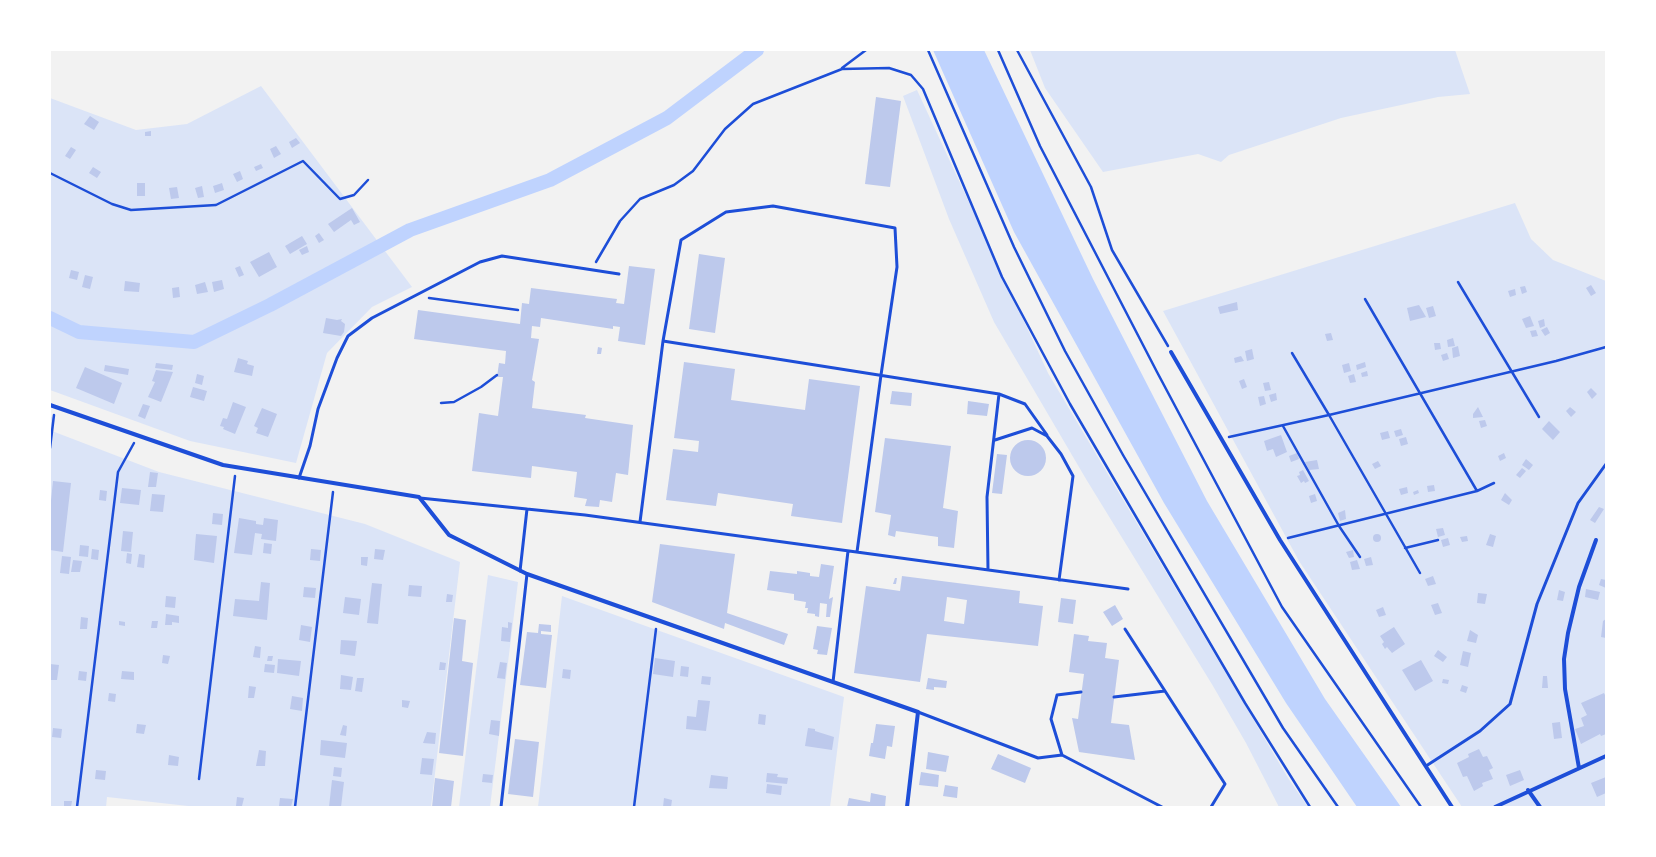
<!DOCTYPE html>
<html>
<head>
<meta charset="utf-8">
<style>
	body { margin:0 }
	#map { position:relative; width:1656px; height:857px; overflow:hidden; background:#f2f2f2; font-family:Inter,sans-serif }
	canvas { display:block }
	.frame { position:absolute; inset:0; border:51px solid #fff; pointer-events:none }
</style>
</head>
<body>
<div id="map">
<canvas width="1656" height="857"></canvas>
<div class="frame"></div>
</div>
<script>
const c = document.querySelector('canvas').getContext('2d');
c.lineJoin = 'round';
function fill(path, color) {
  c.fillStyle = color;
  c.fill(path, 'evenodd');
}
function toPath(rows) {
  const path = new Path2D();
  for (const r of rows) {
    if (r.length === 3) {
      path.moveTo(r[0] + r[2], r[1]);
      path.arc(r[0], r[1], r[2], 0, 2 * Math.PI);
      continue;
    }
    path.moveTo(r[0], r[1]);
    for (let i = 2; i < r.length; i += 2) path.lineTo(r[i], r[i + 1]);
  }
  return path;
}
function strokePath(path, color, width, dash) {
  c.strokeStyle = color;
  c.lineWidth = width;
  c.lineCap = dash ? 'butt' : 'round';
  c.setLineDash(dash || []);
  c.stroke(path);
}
const green = toPath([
	[1030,50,1455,50,1470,94,1438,97,1341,118,1229,155,1221,162,1198,154,1103,172,1045,88],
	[261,86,412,287,372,307,327,353,296,463,190,441,50,390,50,98,136,130,187,124],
	[917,90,1048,373,1288,778,1308,807,1279,807,1246,743,1213,686,1086,479,994,322,949,219,903,96],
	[1515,203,1531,239,1553,260,1606,281,1606,807,1462,807,1299,561,1163,311],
	[50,416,54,418,52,431,159,472,365,524,460,562,431,807,197,807,107,797,106,807,50,807],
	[488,575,518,582,490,807,459,807],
	[562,596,844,697,830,807,538,807]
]);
const water = toPath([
	[933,50,984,50,1093,279,1207,501,1325,699,1401,807,1357,807,1286,703,1164,503,1014,232]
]);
const canal = toPath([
	[50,318,79,332,194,342,270,305,410,230,550,180,667,118,757,50]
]);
const building = toPath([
	[876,97,901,101,890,187,865,184],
	[90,116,99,122,94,130,84,124],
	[151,131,151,136,145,136,145,132],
	[296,138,300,143,292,148,289,142],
	[276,146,281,154,274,158,270,149],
	[71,147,76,150,70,159,65,156],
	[261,164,263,168,256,171,254,167],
	[93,167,101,172,97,178,89,173],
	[240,171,243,179,237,182,233,174],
	[137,183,145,183,145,196,137,196],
	[222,183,224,190,215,193,213,186],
	[202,186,204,197,198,198,195,188],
	[177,187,179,198,171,199,169,188],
	[352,208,360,222,354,225,351,220,334,232,328,224],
	[319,233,324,240,319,243,315,236],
	[302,236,307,244,290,254,285,246],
	[307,246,309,252,302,255,299,250],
	[269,252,277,267,259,277,250,262],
	[699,254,725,258,715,333,689,329],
	[240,266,244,275,239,277,235,268],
	[629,266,655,269,645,345,618,341,620,327,613,326,613,329,541,318,540,327,532,326,531,338,539,339,532,380,535,382,532,408,586,415,585,418,633,425,628,475,616,473,612,502,600,500,599,507,585,506,587,499,574,497,577,472,532,466,531,478,472,471,479,413,498,416,503,377,497,377,499,363,505,364,506,351,414,339,418,310,520,324,522,303,529,304,531,288,617,299,616,303,624,304],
	[71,270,79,272,77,280,69,278],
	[85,275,93,277,90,289,82,287],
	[222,280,224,289,214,292,212,282],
	[125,281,140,283,139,292,124,291],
	[205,282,208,292,197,294,195,285],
	[1591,285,1596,293,1591,296,1586,288],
	[1525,286,1527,292,1522,294,1520,287],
	[179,287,180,297,173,298,172,288],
	[1515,289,1516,295,1510,297,1508,291],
	[1237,302,1238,310,1220,314,1218,307],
	[1419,305,1426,317,1410,321,1407,308],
	[1433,306,1436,316,1429,318,1426,308],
	[1530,316,1534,326,1526,328,1522,319],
	[326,318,337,320,342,319,341,321,345,324,344,332,341,336,323,333],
	[1544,319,1545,326,1540,328,1538,321],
	[1547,327,1550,333,1545,336,1541,330],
	[1536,330,1538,336,1532,337,1530,331],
	[1331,333,1333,340,1327,341,1325,334],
	[1453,338,1455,346,1448,347,1447,340],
	[1434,343,1440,343,1441,349,1435,350],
	[1458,346,1460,356,1453,358,1452,348],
	[598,347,602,348,601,354,597,354],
	[1252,349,1254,359,1247,361,1245,351],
	[1447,353,1449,359,1443,361,1441,355],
	[1241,356,1244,361,1235,363,1234,358],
	[238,358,248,361,247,364,254,366,252,376,234,372],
	[684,362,735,369,731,400,805,410,809,379,860,386,842,523,791,516,793,504,718,493,716,506,666,500,673,449,698,452,699,441,674,438],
	[1365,362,1366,367,1357,370,1356,365],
	[156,363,173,365,172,370,155,368],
	[1349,363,1351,371,1344,373,1342,365],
	[105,365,129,369,128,375,104,371],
	[85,367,122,383,114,404,76,388],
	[156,370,173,372,161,402,148,397,155,382,152,381],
	[1367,371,1368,376,1362,377,1361,373],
	[197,374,204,376,202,385,195,383],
	[1354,374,1356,382,1350,383,1348,376],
	[1244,379,1247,387,1242,389,1239,381],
	[1269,382,1271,390,1265,391,1263,383],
	[193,387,207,391,204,401,190,397],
	[1591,388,1597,394,1592,399,1587,392],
	[892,391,912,393,911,406,890,404],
	[1276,393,1277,400,1271,402,1269,395],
	[1264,396,1266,404,1260,406,1258,397],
	[968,401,989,404,987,416,967,414],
	[233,402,246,407,235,434,223,429,224,427,220,426,223,418,227,419],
	[143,404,150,406,145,419,138,416],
	[1478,407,1483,417,1473,418,1473,414],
	[1570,407,1576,412,1571,417,1566,411],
	[262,408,277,414,268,437,256,433,258,428,254,426],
	[1485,420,1487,426,1481,428,1479,421],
	[1549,421,1560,432,1553,440,1542,429],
	[1401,429,1403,435,1396,437,1394,431],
	[1388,431,1390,438,1382,440,1380,433],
	[1281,435,1287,452,1276,457,1273,449,1267,451,1264,441],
	[1406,437,1408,444,1401,446,1399,439],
	[885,438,951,446,943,508,958,511,954,548,938,546,938,537,896,531,895,537,888,535,891,515,875,512],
	[1028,458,18],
	[1297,453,1299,459,1291,462,1289,456],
	[1504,453,1506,458,1500,461,1498,456],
	[997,454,1007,455,1002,494,992,493],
	[1526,459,1533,465,1529,470,1522,465],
	[1317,460,1319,469,1309,470,1305,462],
	[1378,461,1381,466,1375,469,1372,464],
	[1522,468,1526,471,1520,478,1516,475],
	[1303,470,1309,481,1305,483,1304,481,1301,483,1297,476,1300,475,1299,472],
	[150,472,158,473,156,487,148,487],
	[53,481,71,483,63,552,50,550,50,510],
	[1434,485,1435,491,1428,492,1427,486],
	[1407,487,1408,493,1401,495,1399,489],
	[122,488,141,490,139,505,120,503],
	[100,490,107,491,106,501,99,500],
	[1418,490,1419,493,1414,495,1413,492],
	[1505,493,1512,500,1509,505,1501,500],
	[152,494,165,495,163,512,150,511],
	[1315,494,1317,501,1311,503,1309,496],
	[1599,507,1604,509,1595,523,1590,520],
	[1345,510,1346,519,1340,521,1338,513],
	[213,513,223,514,222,525,212,524],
	[239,518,256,521,256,524,263,525,264,518,278,520,276,541,261,539,262,534,255,533,252,555,234,553],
	[1443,528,1445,535,1438,537,1436,529],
	[123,531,133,532,131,552,121,551],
	[1377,538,4],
	[196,534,217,536,214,563,194,560],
	[1490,534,1496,536,1493,547,1486,545],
	[1467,536,1468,541,1462,542,1460,537],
	[1448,538,1450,545,1443,547,1441,540],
	[264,543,272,544,271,554,263,553],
	[660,544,735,554,727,613,788,634,784,645,725,623,724,629,652,602],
	[80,545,89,546,88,557,79,556],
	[92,549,99,550,98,560,91,559],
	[311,549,321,550,320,561,310,560],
	[375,549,385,550,383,560,374,559],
	[1353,550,1354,557,1349,558,1346,552],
	[127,553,132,554,131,564,126,563],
	[139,554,145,555,144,568,137,567],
	[62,556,71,557,69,574,60,573],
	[361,557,368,557,367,566,361,565],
	[1371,557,1373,565,1366,566,1364,559],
	[73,560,82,561,80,572,71,572],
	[1357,560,1360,569,1352,570,1350,562],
	[821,564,834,566,829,599,833,597,830,617,826,617,827,604,820,603,819,617,815,616,815,614,807,613,808,608,805,608,806,602,794,600,794,594,767,590,770,571,797,574,797,571,810,573,810,576,819,577],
	[902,576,1020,591,1019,603,1043,606,1038,646,927,634,920,682,854,673,866,586,900,591],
	[947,597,967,600,964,624,944,621],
	[1433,576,1436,584,1428,586,1425,579],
	[895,578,897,578,896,584,893,584],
	[1601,579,1606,580,1606,588,1599,585],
	[261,582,270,583,267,620,233,616,235,599,259,601],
	[372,583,382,584,378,624,367,623],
	[409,585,422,586,421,597,408,596],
	[304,587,316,588,315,598,303,597],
	[1586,589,1600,592,1598,600,1585,597],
	[1559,590,1565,592,1563,601,1557,600],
	[1478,593,1487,594,1485,604,1477,603],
	[447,594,453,595,452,602,446,602],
	[166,596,176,597,175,608,165,607],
	[345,597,361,599,359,615,343,613],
	[1061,598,1076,600,1073,624,1058,622],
	[1438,603,1442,613,1435,615,1431,605],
	[1115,605,1123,619,1112,626,1103,612],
	[1383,607,1386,615,1379,617,1376,610],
	[166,614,179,616,179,623,172,622,172,625,165,625],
	[81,617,88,618,87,629,80,629],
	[454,618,466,620,462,661,473,663,463,756,439,753],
	[1606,619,1606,638,1601,637,1603,621],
	[119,621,125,622,125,626,119,625],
	[152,621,158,621,157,628,151,628],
	[508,622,512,623,510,642,501,641,502,627,508,628],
	[539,624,551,625,551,632,541,631,541,634,552,635,546,688,520,685,527,632,538,633],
	[301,625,312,627,310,642,299,640],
	[817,626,832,628,827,655,817,654,818,650,813,649],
	[1394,627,1405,644,1392,653,1387,647,1385,649,1382,644,1384,642,1380,636],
	[1470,630,1478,635,1476,643,1467,641],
	[1074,634,1089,636,1088,641,1107,643,1105,658,1119,660,1111,723,1129,725,1135,760,1079,752,1072,718,1078,719,1084,674,1069,672],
	[341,640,357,641,355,656,340,654],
	[255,646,261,647,260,658,253,657],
	[1438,650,1447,657,1443,662,1434,656],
	[1463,651,1471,653,1468,667,1460,665],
	[163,655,170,656,168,664,162,663],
	[268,656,273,656,272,661,267,661],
	[655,658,675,661,673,677,653,674],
	[278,659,301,661,299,676,277,673],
	[1421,660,1433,681,1415,691,1402,670],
	[440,662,446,663,445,670,439,670],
	[500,662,507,663,505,679,497,678],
	[50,664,59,665,57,680,50,680],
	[265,664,275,665,274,673,264,672],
	[681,666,689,667,688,677,680,676],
	[563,669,571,670,570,679,562,678],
	[79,671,87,672,86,681,78,680],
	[122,671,134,672,134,680,121,679],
	[341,675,353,677,351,690,340,689],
	[702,676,711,677,710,685,701,684],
	[1543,676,1547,676,1548,688,1542,688],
	[357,678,364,678,362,692,355,691],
	[928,678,947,681,946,688,934,687,934,690,926,689],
	[1443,679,1449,680,1448,684,1442,683],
	[1462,685,1468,687,1466,693,1460,691],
	[249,686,256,687,254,698,248,698],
	[109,693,116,694,115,702,108,701],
	[1604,693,1606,697,1606,734,1601,736,1600,734,1581,744,1575,729,1584,726,1581,718,1587,715,1581,703],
	[292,696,303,698,302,711,290,709],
	[402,700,410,701,408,708,402,707],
	[698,700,710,701,706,731,686,729,687,716,696,717],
	[759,714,766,715,765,725,758,724],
	[491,720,500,721,499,736,489,734],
	[1560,722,1562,738,1554,739,1552,723],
	[137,724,146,725,144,734,136,733],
	[876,724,895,726,892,747,887,746,885,759,869,756,871,743,873,743],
	[343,725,347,726,346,736,340,735],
	[53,728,62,729,61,738,52,737],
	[808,728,815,729,815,731,834,737,832,750,805,746],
	[427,732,436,733,435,744,423,743],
	[515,739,539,742,533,797,508,794],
	[321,740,347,743,345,758,320,755],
	[1479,749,1483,757,1487,756,1493,768,1489,770,1493,779,1482,783,1483,786,1474,791,1467,776,1463,777,1457,763,1469,757,1468,754],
	[259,750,266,751,265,766,256,766],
	[928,752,949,756,946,772,926,769],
	[998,754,1031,768,1025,783,991,769],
	[169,755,179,757,178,766,168,765],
	[422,758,434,759,432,775,420,774],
	[334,767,342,768,341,777,333,776],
	[96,770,106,771,105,780,95,779],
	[1520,770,1524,780,1510,786,1506,775],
	[921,772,939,775,938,787,919,785],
	[767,773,778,774,777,777,788,778,787,784,766,782],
	[483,774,493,775,492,783,482,782],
	[711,775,728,777,727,789,709,788],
	[1606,777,1606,793,1597,797,1591,783],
	[435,778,454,781,451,807,432,807],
	[332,780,344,782,341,807,329,807],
	[767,784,782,786,781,795,766,793],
	[945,785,958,787,957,798,943,796],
	[871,793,886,796,885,807,847,807,849,798,870,802],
	[237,797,244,798,242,806,236,806],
	[280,798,293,799,291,807,279,806],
	[664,798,672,800,671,807,663,807],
	[64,801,72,801,71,807,64,807]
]);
const path = toPath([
	[928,50,1014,247,1065,351,1123,455,1283,728,1338,807],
	[998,50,1040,146,1157,372,1282,607,1421,807],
	[1017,50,1091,187,1112,250,1168,346],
	[842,68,866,50],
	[50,173,112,204,131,210,216,205,303,161,340,199,354,195,368,180],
	[596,262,620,221,640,199,674,185,693,171,725,129,753,104,842,69,889,68,911,75,923,89,1002,277,1070,404,1245,703,1310,807],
	[1458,282,1539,417],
	[429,298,518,310],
	[1365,299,1477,491],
	[441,403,454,402,481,387,497,375],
	[1283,426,1339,526,1360,557],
	[1229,437,1329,415,1292,353],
	[50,448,54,415],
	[1288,538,1477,491,1494,483],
	[1405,548,1438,540],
	[1420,573,1329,415,1556,361,1606,347],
	[199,779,235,476],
	[77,807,118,472,134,443],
	[295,807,333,492],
	[634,807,656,629]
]);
const service = toPath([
	[663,341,681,240,726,212,773,206,895,228,897,267,881,375,857,552],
	[999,394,1025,404,1047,435],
	[995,440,1032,428,1047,436,1061,454,1073,476,1059,580],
	[299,478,310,446,318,409,337,358,348,336,372,318,480,262,502,256,619,274],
	[420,498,585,515,1128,589],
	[640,522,663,341,999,394,987,497,988,570],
	[520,571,527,509],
	[1125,629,1225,784,1211,807],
	[833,682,848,551],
	[1081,692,1057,695,1051,719,1062,755,1162,807],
	[1114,697,1165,691],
	[918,712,1038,758,1062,755],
	[1426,766,1480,731,1510,704,1537,604,1578,503,1606,464],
	[501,807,527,574]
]);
const minor = toPath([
	[1171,352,1280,540,1452,807],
	[50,405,223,465,419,497,449,535,527,574,918,712,907,807],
	[1579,768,1565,689,1564,659,1568,633,1579,587,1596,540],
	[1528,790,1540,807],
	[1495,807,1606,756]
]);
fill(green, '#dbe4f7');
fill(water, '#bfd3fe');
strokePath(canal, '#bfd3fe', 14);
fill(building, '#bdc9ec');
strokePath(path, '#1d4ed8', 2.5);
strokePath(service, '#1d4ed8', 3);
strokePath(minor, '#1d4ed8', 4);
</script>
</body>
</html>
